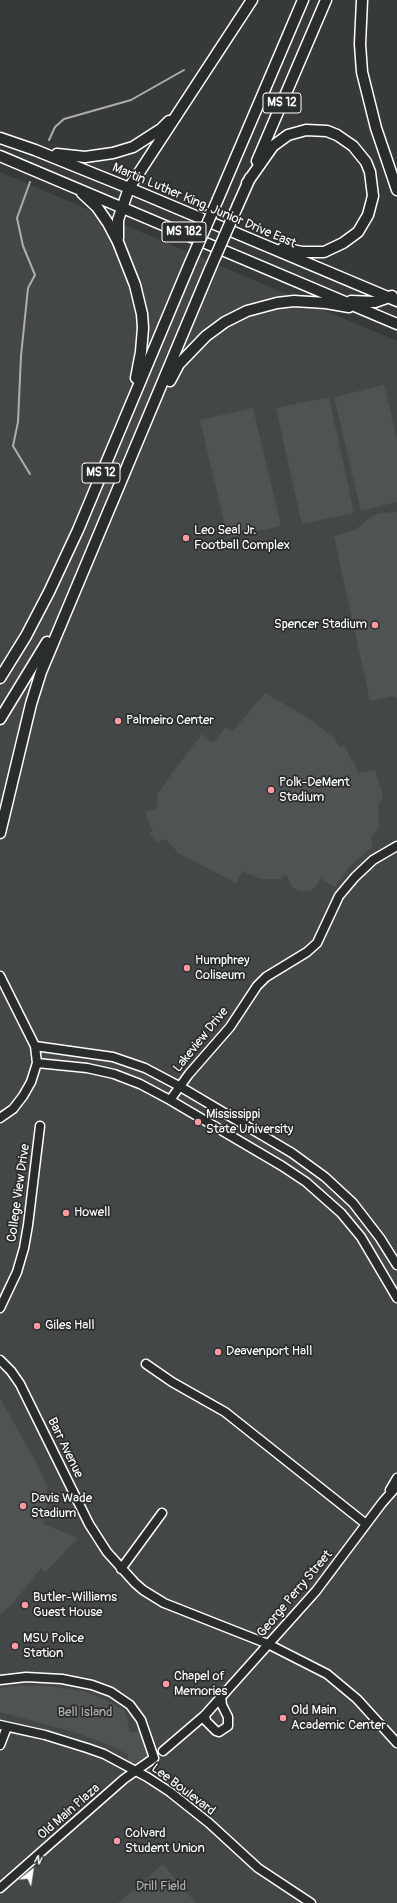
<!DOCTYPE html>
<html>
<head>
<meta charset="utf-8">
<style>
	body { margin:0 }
	#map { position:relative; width:397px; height:1903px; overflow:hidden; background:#373a3b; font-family:Pangolin,sans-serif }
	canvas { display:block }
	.north { position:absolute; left:12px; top:1851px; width:40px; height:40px; -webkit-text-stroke:3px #2a2d2e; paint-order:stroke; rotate:30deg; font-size:11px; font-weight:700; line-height:16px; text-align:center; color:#fff }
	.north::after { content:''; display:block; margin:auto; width:14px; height:18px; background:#fff; clip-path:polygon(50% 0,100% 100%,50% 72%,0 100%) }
</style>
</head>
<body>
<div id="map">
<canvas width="397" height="1903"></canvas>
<div class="north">N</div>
</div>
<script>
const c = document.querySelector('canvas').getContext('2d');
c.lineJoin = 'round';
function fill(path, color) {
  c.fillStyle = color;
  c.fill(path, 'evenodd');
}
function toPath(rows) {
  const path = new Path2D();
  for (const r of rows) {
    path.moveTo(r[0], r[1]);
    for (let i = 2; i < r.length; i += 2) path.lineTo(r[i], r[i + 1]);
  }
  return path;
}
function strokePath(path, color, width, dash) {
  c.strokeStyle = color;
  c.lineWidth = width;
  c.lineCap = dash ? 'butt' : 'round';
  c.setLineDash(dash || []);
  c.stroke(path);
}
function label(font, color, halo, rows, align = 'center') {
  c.font = font + ' Pangolin,sans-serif';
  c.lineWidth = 3.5;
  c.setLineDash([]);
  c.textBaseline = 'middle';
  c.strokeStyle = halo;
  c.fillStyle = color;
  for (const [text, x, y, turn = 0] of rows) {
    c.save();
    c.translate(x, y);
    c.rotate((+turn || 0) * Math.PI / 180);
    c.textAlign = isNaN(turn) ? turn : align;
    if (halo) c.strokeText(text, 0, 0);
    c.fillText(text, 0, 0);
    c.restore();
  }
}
const built = toPath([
	[0,172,397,341,397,1903,0,1903]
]);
const green = toPath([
	[384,385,397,439,397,502,361,511,334,397],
	[329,397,354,513,302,524,276,408],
	[253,408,281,526,228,538,200,420],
	[397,512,397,698,392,696,370,701,334,536,355,530,371,517,379,513],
	[265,693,305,716,334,738,340,747,344,745,351,758,351,761,354,761,358,773,375,770,383,796,378,807,379,828,371,838,373,846,349,867,335,887,320,878,318,884,312,890,300,892,291,886,287,876,282,876,282,879,261,879,242,871,236,883,178,853,166,839,156,842,154,837,152,837,150,833,153,831,145,812,156,809,158,794,172,773,202,734,213,743,226,727,233,731],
	[0,1398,37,1464,47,1486,47,1502,43,1524,78,1538,45,1573,41,1568,13,1603,0,1615],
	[19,1686,46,1686,83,1691,106,1700,125,1711,130,1733,140,1731,148,1753,148,1758,138,1765,132,1764,128,1761,128,1754,102,1742,74,1732,0,1712,0,1688],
	[163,1864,196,1903,118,1903,152,1874]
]);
const stream = toPath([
	[49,140,55,127,64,119,131,100,184,70],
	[30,182,17,218,23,246,35,275,28,288,21,356,18,422,13,446,30,474]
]);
const minor = toPath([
	[0,976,35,1046,37,1063,31,1082,23,1096,13,1109,0,1118],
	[35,1046,113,1057,145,1068,179,1086,292,1153,325,1177,353,1203,380,1238,397,1265],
	[37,1063,87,1068,114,1074,140,1084,170,1100,282,1166,306,1182,341,1213,361,1237,397,1298],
	[170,1100,189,1074,230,1027,257,986,266,977,307,952,317,943,339,896,355,877,373,860,397,846],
	[0,1308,17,1272,24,1248,28,1225,40,1126],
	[0,1360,11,1371,20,1384,89,1524,107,1552,135,1583,143,1590,164,1603,268,1644,327,1674,357,1699,397,1743],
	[146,1364,172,1382,225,1412,366,1524],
	[390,1490,397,1478],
	[121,1569,162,1513],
	[0,1680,26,1677,62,1679,92,1685,111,1692,130,1705,141,1720,154,1758,124,1779,0,1888],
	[205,1715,206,1721,216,1731,219,1732,228,1726,228,1717,222,1705,221,1696],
	[0,1725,45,1735,87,1748,104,1754,147,1777,170,1792,209,1823,258,1868,311,1903],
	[0,1745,7,1727],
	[163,1751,205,1715,316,1591,382,1503,397,1486]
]);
const major = toPath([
	[362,0,360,44,362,72,376,128,397,190],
	[0,138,35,150,129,188,397,301],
	[57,154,85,157,113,153,133,147,161,129,169,121],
	[0,156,397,324],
	[257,161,326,0],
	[247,183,273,146,288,135,306,130,327,131,337,135,353,146,366,162,370,172,373,196,368,215,358,232,343,243,324,252,302,252,283,248],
	[82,193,97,207,108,223,118,242,135,285,142,314,143,328,141,352,136,378],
	[218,199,303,0],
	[238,205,250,178],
	[118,238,118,220,129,188,252,0],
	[351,301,375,302,392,296],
	[170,381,179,364,206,336,225,322,247,311,277,303,294,301,326,303,349,307],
	[0,678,26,636,49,592,78,530,190,263],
	[0,719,47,642],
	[0,833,31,704,41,672,210,269]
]);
const majorBridge = toPath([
	[190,263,218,199],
	[210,269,238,205]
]);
const markers = [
	[186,538,4,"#ff9aa2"],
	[375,625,4,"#ff9aa2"],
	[118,721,4,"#ff9aa2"],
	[271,790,4,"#ff9aa2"],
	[187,968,4,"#ff9aa2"],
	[198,1122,4,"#ff9aa2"],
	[66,1213,4,"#ff9aa2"],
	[37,1326,4,"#ff9aa2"],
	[218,1352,4,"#ff9aa2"],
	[23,1506,4,"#ff9aa2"],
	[25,1605,4,"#ff9aa2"],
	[15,1646,4,"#ff9aa2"],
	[166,1684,4,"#ff9aa2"],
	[283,1718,4,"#ff9aa2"],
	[117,1841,4,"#ff9aa2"]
];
const shields = [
	[282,103,38],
	[184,232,44],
	[101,473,38]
];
const shieldNames = [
	["MS 12",282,103],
	["MS 182",184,232],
	["MS 12",101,473]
];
const streetNames = [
	["Martin Luther King, Junior Drive East",204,206,23],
	["Lakeview Drive",201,1040,-51],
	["College View Drive",19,1193,-82],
	["Barr Avenue",65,1448,64],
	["George Perry Street",295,1594,-50],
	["Lee Boulevard",183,1790,37],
	["Old Main Plaza",69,1812,-41]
];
const poiNames = [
	["Leo Seal Jr.",194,531],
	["Football Complex",194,546],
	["Spencer Stadium",367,625,"right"],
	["Palmeiro Center",126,721],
	["Polk-DeMent",279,783],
	["Stadium",279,798],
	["Humphrey",195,961],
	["Coliseum",195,976],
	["Mississippi",206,1115],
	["State University",206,1130],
	["Howell",74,1213],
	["Giles Hall",45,1326],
	["Deavenport Hall",226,1352],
	["Davis Wade",31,1499],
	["Stadium",31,1514],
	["Butler-Williams",33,1598],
	["Guest House",33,1613],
	["MSU Police",23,1639],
	["Station",23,1654],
	["Chapel of",174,1677],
	["Memories",174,1692],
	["Old Main",291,1711],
	["Academic Center",291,1726],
	["Colvard",125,1834],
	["Student Union",125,1849]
];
const parkNames = [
	["Bell Island",85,1713],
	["Drill Field",161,1887]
];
fill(built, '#444748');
fill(green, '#505354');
strokePath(stream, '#adaeaf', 2);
strokePath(minor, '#fff', 11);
strokePath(major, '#fff', 13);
strokePath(minor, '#2a2d2e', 8);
strokePath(major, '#2a2d2e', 10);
strokePath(majorBridge, '#fff', 13, []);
strokePath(majorBridge, '#2a2d2e', 10);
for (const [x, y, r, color] of markers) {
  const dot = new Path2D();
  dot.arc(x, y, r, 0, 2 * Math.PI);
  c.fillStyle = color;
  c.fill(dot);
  strokePath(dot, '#2a2d2e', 1.5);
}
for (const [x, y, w] of shields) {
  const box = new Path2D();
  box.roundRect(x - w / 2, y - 10, w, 20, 3);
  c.fillStyle = '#2a2d2e';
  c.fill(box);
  strokePath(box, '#fff', 1);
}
label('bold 12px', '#fff', null, shieldNames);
label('13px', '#fff', '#2a2d2e', streetNames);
label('13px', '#fff', '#2a2d2e', poiNames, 'left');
label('13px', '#b0b2b2', '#2a2d2e', parkNames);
</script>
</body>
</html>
